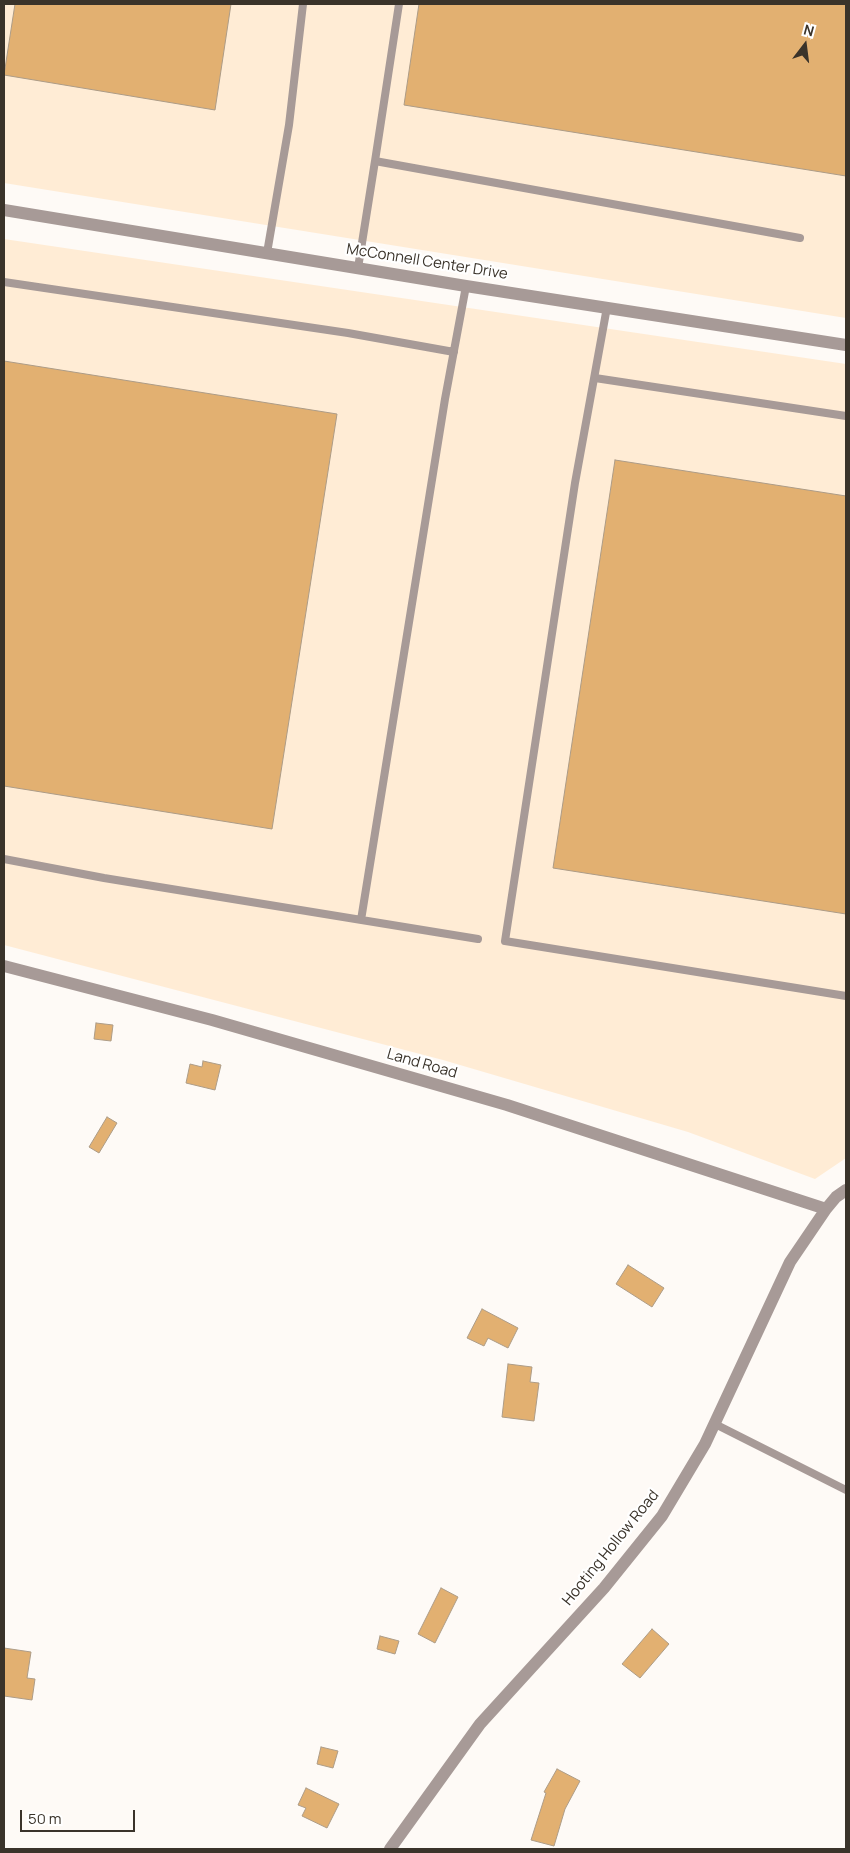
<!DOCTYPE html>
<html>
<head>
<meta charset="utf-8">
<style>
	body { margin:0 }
	#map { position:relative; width:850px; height:1853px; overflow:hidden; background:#fefaf6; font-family:Manrope,sans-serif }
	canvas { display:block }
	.frame { position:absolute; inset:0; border:5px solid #3a332a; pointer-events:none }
	.north { position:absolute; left:780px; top:20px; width:50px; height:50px; -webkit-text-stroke:4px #fff; paint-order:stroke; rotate:15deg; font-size:14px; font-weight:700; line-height:20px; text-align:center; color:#3a332a }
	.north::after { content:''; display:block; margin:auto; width:18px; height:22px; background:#3a332a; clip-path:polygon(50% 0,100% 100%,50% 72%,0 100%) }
	.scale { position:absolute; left:20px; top:1810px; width:115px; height:22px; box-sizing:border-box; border:2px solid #3a332a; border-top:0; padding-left:6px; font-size:15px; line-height:18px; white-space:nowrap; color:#3a332a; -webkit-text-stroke:4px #fff; paint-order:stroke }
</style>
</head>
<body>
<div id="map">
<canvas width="850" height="1853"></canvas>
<div class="frame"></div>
<div class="north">N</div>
<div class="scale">50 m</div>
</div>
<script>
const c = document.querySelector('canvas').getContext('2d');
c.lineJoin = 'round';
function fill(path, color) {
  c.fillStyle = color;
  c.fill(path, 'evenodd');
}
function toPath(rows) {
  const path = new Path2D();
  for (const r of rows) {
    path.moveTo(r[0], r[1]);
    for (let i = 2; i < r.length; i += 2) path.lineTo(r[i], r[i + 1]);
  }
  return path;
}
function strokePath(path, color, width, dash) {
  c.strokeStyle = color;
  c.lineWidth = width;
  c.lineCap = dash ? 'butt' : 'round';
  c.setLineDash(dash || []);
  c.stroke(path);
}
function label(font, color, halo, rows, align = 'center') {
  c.font = font + ' Manrope,sans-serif';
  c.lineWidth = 4.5;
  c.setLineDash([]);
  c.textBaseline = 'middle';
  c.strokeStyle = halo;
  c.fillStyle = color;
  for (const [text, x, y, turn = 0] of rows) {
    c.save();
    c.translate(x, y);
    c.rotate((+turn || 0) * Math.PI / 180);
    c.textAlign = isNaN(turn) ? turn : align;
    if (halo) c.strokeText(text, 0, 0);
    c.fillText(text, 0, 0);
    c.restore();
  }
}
const built = toPath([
	[4,4,846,4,846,318,4,183],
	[4,239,846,364,846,1158,815,1179,688,1132,443,1060,4,945]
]);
const building = toPath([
	[15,4,231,4,215,110,4,75,15,4],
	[419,4,846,4,846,176,404,105,419,4],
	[4,361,337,414,272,829,4,786,4,361],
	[615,460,846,496,846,914,553,868,615,460],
	[96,1023,113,1025,111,1041,94,1039,96,1023],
	[203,1061,221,1065,215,1090,186,1083,190,1064,202,1067,203,1061],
	[107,1117,117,1123,99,1153,89,1147,107,1117],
	[628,1265,664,1288,652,1307,616,1284,628,1265],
	[482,1309,518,1328,508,1348,488,1338,484,1346,467,1338,482,1309],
	[508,1364,532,1367,530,1382,539,1383,534,1421,502,1417,508,1364],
	[441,1588,458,1597,435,1643,418,1634,441,1588],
	[652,1629,669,1644,640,1678,622,1664,652,1629],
	[380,1636,399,1641,395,1654,377,1649,380,1636],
	[4,1648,31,1652,27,1678,35,1679,32,1700,4,1696,4,1648],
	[321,1747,338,1751,333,1768,317,1764,321,1747],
	[557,1769,580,1781,565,1809,554,1846,531,1840,546,1793,544,1792,557,1769],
	[306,1788,339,1804,327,1828,302,1816,306,1808,298,1805,306,1788]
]);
const lane = toPath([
	[375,161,399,4],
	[267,253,289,125,303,4],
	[358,268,375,161,800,238],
	[4,282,348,333,454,352],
	[607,307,575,483,505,941,846,996],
	[595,378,846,416],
	[4,859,104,878,478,939],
	[361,920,445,399,466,286],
	[715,1424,846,1490]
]);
const street = toPath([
	[4,210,466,286,846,345],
	[4,966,212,1020,507,1105,826,1209],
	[390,1849,480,1724,604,1588,662,1516,705,1444,790,1262,826,1209,836,1197,846,1190]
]);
const streetNames = [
	["McConnell Center Drive",427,262,9],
	["Land Road",422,1064,16],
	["Hooting Hollow Road",611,1548,-51]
];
fill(built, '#ffecd5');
fill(building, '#e2b071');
strokePath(building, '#ad9c87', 1);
strokePath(lane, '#a79a97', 8);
strokePath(street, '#a79a97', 12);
label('15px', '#3a332a', '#fff', streetNames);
</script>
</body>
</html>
